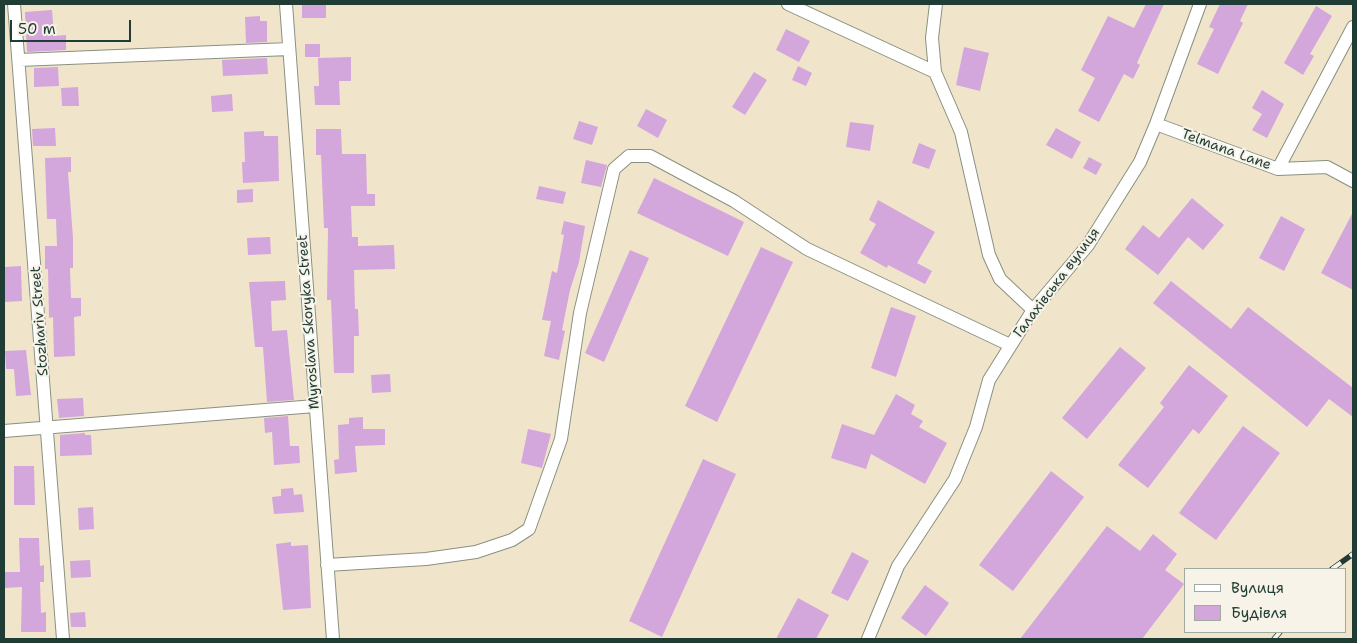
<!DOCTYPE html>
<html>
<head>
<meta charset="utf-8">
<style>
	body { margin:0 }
	#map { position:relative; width:1357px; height:643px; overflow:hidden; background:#f0e5cb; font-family:"Shantell Sans",sans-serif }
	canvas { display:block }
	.frame { position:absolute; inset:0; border:5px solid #1f3d34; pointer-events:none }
	.legend { position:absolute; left:1184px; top:568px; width:162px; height:65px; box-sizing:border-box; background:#f7f3e8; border:1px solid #a1aaa0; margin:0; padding:6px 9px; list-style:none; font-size:15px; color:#1f3d34 }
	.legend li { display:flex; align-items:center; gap:10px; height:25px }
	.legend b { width:25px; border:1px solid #a1aaa0 }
	.scale { position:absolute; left:10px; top:20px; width:121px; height:22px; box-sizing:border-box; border:2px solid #1f3d34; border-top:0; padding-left:6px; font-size:15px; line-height:18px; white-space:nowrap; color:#1f3d34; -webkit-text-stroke:4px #f7f3e8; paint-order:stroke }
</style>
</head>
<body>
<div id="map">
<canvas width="1357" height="643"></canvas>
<div class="frame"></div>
<ul class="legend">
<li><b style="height:6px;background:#fff"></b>Вулиця</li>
<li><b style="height:14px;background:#d3a6dc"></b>Будівля</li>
</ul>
<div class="scale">50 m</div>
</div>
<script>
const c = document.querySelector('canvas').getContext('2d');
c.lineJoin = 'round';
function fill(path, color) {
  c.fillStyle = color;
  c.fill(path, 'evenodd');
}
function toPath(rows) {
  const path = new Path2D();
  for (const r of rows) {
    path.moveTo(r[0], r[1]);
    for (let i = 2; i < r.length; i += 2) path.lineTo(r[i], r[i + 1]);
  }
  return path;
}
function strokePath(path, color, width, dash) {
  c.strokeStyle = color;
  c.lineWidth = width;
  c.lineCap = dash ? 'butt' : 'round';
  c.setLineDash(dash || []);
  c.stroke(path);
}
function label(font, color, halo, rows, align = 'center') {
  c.font = font + ' "Shantell Sans",sans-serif';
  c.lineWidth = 4;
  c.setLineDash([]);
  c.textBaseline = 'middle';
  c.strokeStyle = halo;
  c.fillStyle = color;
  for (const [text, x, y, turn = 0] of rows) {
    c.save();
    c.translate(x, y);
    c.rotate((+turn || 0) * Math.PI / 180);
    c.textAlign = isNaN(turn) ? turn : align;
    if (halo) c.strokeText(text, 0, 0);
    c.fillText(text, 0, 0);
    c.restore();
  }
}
const building = toPath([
	[302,4,326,4,326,18,302,18],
	[1146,4,1164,4,1137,63,1140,65,1133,79,1124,74,1099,122,1078,111,1095,78,1081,70,1108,16,1134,28],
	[1220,4,1248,4,1240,21,1243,23,1218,74,1197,64,1214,29,1209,27],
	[1316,6,1332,16,1310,54,1314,56,1303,75,1284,63],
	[52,10,54,36,66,35,66,50,27,52,25,12],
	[260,16,260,21,267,21,267,42,246,43,245,17],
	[786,29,810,41,799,62,776,50],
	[305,44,320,44,320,57,305,57],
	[964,47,989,53,980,91,956,85],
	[351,57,351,81,339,81,340,105,315,105,314,86,319,86,318,58],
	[267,58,268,74,223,76,222,60],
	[798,66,812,73,806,86,792,80],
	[58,67,59,86,34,87,34,68],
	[754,72,767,80,745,115,732,107],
	[78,87,79,106,62,106,61,88],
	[1262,90,1284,104,1267,138,1252,130,1262,114,1252,108],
	[232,94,233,111,212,112,211,96],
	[646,109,667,120,658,138,637,126],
	[579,121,598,127,592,145,573,139],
	[850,122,874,125,870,151,846,147],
	[55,128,56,146,33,146,32,129],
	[1056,128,1081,142,1072,159,1046,145],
	[316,129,341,129,342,154,366,154,367,194,375,194,375,206,351,206,352,237,358,237,358,246,394,245,395,269,354,270,355,309,358,309,359,336,354,336,354,373,334,373,331,300,327,300,328,228,324,228,321,155,316,155],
	[264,131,264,136,278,136,279,181,243,183,242,162,245,162,244,132],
	[919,143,936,150,929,169,912,163],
	[71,157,71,172,68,172,73,238,73,268,70,268,71,298,81,298,81,316,74,317,75,356,54,357,53,317,49,318,48,269,45,269,45,246,57,246,56,219,47,219,45,158],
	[1089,157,1102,164,1096,175,1083,168],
	[586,160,607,165,601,187,581,183],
	[654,178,744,222,728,256,637,213],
	[539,186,566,192,563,204,536,199],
	[253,189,253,202,237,203,237,190],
	[1192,198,1224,225,1203,250,1188,237,1158,275,1125,249,1143,225,1159,238],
	[878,200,935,232,917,263,932,271,925,284,888,265,887,268,860,253,876,224,869,220],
	[1353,212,1353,290,1321,273],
	[1281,216,1305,229,1284,271,1259,258],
	[564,221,585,226,579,262,570,290,562,330,565,331,559,360,544,356,551,321,542,320,552,271,557,273,564,235,561,234],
	[270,237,271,254,248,255,247,238],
	[761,247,793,262,717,422,685,406],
	[630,250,649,258,604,362,585,353],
	[21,266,22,301,4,302,4,267],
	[285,281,286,300,271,301,272,331,287,330,294,400,267,402,263,347,255,347,249,282],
	[1171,281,1231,329,1248,307,1353,388,1353,417,1329,399,1307,427,1153,303],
	[891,307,916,316,896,377,871,368],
	[1120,347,1146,368,1087,439,1062,418],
	[26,350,31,395,16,396,14,369,6,369,5,351],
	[1189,365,1228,396,1199,434,1193,429,1148,488,1118,465,1164,407,1160,403],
	[390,374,391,392,372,393,371,375],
	[896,394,915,405,911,414,923,421,919,427,947,443,925,484,871,454,866,469,831,458,842,424,874,435],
	[83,398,84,416,59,418,57,399],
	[288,416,290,446,299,446,300,463,274,465,272,432,265,433,264,418],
	[363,417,363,429,385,429,385,445,355,446,357,472,335,474,334,460,339,459,338,425,349,424,349,418],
	[1243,426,1280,453,1216,540,1179,513],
	[528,429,551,434,542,468,521,463],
	[85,433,85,435,91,435,92,455,60,456,60,435],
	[703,459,736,474,662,637,629,621],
	[14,466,34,466,35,505,14,505],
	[1051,471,1084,497,1013,591,979,565],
	[293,488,294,495,302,494,304,512,274,514,272,497,281,496,281,489],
	[93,507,94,529,79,530,78,508],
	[1107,526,1140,551,1153,534,1177,554,1165,570,1184,584,1142,639,1020,639],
	[19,538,39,538,40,566,44,565,44,582,40,582,41,613,46,612,46,632,21,632,22,587,4,588,4,572,20,572],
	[291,542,291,546,308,545,311,608,283,610,276,544],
	[852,552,869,561,848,601,831,593],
	[90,560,91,577,71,578,70,561],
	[925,585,949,603,926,636,901,618],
	[798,598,829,615,816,639,776,639],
	[85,612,86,627,71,627,70,613]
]);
const street = toPath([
	[14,4,63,639],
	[286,4,333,639],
	[788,4,935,72],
	[936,4,932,38,935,72,961,132,989,255,1000,279,1033,310],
	[19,60,289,49],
	[1156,124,1278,169,1327,167,1353,181],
	[1278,169,1353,27],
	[4,431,315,406],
	[327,565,426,559,476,552,512,540,529,529,561,439,580,313,614,169,629,156,650,156,734,201,807,249,1010,345],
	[868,639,898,566,955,479,976,427,989,380,1033,310,1088,245,1140,162,1156,124,1200,4]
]);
const rail = toPath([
	[1332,569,1353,554],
	[1274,639,1280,632]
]);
const streetNames = [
	["Telmana Lane",1226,150,20],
	["Галахівська вулиця",1057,283,-53],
	["Stozhariv Street",40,321,-94],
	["Myroslava Skoryka Street",309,322,-94]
];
fill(building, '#d3a6dc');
strokePath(street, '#889180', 14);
strokePath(street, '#fff', 12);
strokePath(rail, '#1f3d34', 5.5);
strokePath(rail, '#f7f3e8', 4, [11]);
label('14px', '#1f3d34', '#f7f3e8', streetNames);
</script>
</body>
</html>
